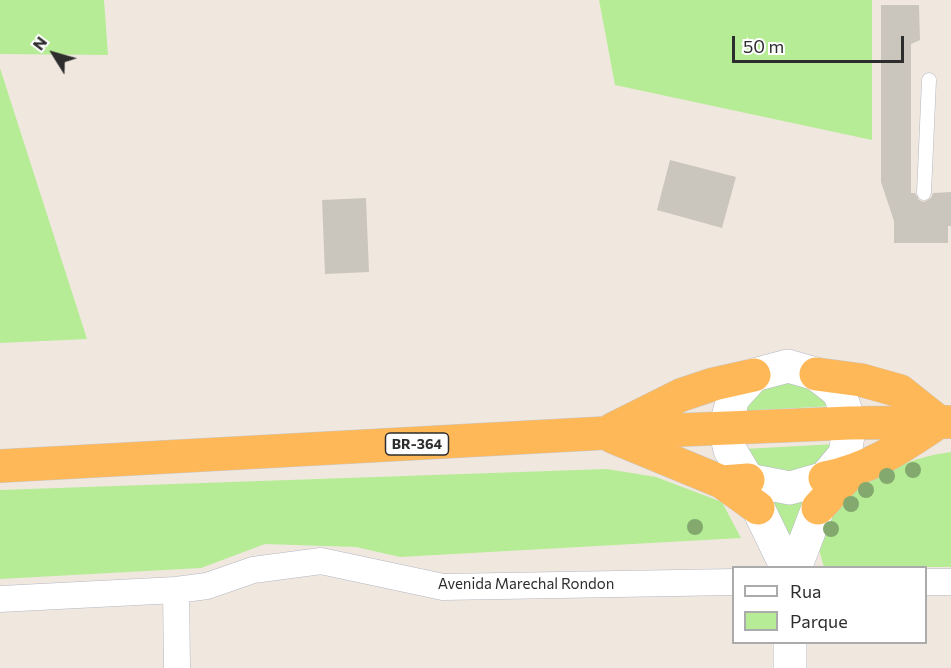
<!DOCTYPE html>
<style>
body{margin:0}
#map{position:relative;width:951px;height:668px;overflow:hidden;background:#f0e8df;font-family:Commissioner,sans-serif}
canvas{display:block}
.legend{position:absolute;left:732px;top:566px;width:195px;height:78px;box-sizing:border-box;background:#fff;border:2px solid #ababab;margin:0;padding:8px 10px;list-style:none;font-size:18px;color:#2d2d2d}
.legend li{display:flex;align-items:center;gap:12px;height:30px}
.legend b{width:30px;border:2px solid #ababab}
.north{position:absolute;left:24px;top:24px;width:60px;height:60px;-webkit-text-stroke:4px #fff;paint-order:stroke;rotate:307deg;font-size:16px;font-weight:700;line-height:24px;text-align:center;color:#2d2d2d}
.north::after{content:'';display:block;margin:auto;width:21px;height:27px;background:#2d2d2d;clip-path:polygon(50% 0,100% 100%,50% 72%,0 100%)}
.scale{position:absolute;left:732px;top:36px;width:172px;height:27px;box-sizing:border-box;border:3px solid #2d2d2d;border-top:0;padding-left:8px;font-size:18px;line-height:21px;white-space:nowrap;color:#2d2d2d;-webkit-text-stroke:4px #fff;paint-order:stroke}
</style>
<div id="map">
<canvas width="951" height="668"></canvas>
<ul class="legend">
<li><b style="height:8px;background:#fff"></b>Rua</li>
<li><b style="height:16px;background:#b6ec96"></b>Parque</li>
</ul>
<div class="north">N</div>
<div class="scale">50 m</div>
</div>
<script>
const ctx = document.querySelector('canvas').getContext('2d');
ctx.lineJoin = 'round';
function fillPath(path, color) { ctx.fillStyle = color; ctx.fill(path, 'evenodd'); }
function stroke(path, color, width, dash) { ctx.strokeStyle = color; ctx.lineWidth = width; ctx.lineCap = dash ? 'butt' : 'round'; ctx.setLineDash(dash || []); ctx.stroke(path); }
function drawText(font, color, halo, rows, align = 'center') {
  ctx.font = font + ' Commissioner,sans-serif'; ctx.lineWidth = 4.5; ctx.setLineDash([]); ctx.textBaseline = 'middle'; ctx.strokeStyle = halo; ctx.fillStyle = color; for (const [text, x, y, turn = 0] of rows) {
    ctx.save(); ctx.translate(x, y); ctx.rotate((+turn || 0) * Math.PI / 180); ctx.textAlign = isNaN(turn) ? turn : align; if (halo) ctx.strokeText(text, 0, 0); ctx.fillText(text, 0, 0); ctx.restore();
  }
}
fillPath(new Path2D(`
 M 0,0 L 104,0 L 108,55 L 0,54 Z
 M 599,0 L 872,0 L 872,140 L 615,85 Z
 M 0,68 L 87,339 L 0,343 Z
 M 793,377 L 833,406 L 742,411 L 749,394 Z
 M 835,444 L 828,455 L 803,473 L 761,469 L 745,449 Z
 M 951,452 L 951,567 L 824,567 C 822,559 817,547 819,540 C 832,488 903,458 951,452 Z
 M 607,469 L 656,477 L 722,502 L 741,538 L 400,557 L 356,547 L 265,544 L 201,568 L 0,579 L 0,490 Z
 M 762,495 L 812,495 L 789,559 Z`), '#b6ec96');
fillPath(new Path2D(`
 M 881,5 L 919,5 L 920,40 L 911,44 L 911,193 L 915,193 L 919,200 L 924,202 L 931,198 L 933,193 L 951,192 L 951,226 L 948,226 L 948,243 L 894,243 L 894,221 L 881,182 Z
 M 670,160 L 736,177 L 722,228 L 657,210 Z
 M 366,198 L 369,272 L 325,274 L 322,200 Z`), '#cbc6bd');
const service = new Path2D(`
 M 924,193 L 929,80`);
const minor = new Path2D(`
 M 926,582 L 951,582
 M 176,590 L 177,668
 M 0,599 L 176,590 L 207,586 L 253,570 L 321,561 L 443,587 L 734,582`);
const tertiary = new Path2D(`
 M 748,480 L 790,488 L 825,478
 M 787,568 L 758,508 L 748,480 L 730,450 L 725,429 L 733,398 L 754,375 L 788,366 L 816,374 L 839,392 L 850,423 L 845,454 L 825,478 L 818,508 L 795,568
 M 790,668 L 790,642`);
const trunk = new Path2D(`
 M 816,374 L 861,380 L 900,391 L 939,422
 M 613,429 L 681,395 L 714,384 L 754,375
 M 613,437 L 722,482 L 748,480
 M 0,466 L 606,433 L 850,423 L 951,422
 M 825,478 C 870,469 902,447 939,422
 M 722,482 L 758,508
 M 818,508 L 850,473`);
stroke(service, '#b3b6c2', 15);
stroke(minor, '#b3b6c2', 27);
stroke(tertiary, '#b3b6c2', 34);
stroke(trunk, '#c8c8c8', 34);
stroke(service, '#fff', 14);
stroke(minor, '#fff', 26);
stroke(tertiary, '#fff', 33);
stroke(trunk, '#ffb858', 33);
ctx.fillStyle = '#83a96f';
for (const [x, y] of [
 [913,470],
 [887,476],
 [866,490],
 [851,504],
 [695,527],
 [831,529]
]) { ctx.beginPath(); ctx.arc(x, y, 8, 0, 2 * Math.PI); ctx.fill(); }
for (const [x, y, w] of [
 [417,444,63]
]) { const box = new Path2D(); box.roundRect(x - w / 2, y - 11, w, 22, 4.5); ctx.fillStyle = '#fff'; ctx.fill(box); stroke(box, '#2d2d2d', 1.5); }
drawText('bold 14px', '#2d2d2d', null, [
 ["BR-364",417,444]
]);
drawText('15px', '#2d2d2d', '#fff', [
 ["Avenida Marechal Rondon",526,584]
]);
</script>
